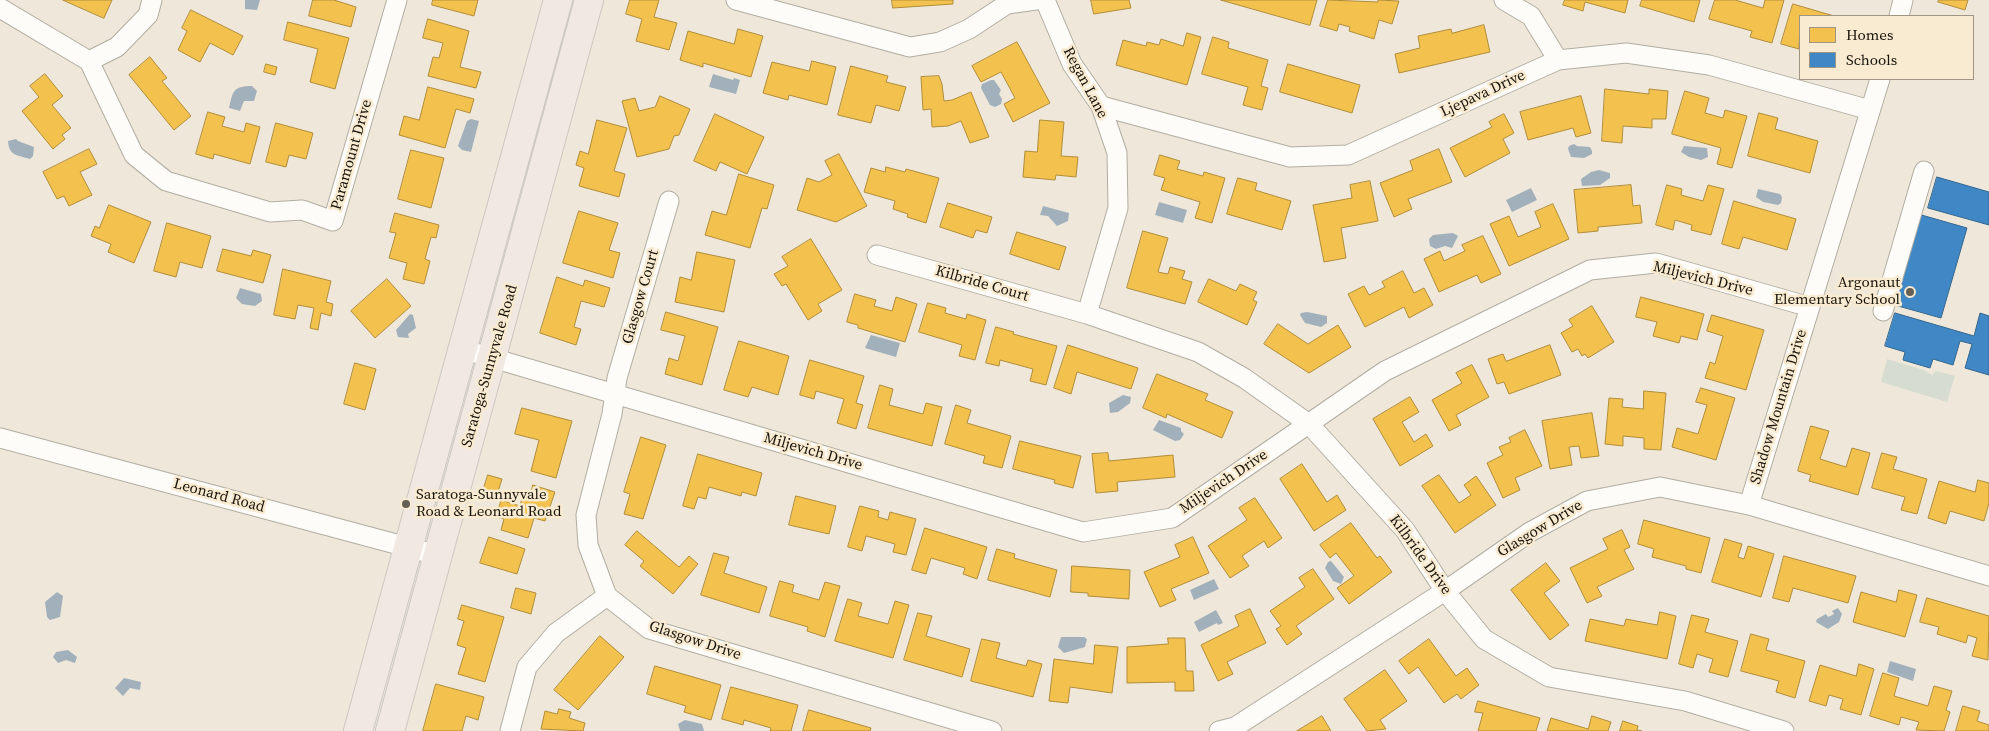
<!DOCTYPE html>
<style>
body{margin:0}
#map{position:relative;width:1989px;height:731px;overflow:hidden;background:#efe8da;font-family:"Source Serif 4",serif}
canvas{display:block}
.legend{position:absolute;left:1799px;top:15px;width:175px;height:65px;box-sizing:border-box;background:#f8ebd1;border:1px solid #9f9582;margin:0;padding:6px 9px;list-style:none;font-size:15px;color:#1a150c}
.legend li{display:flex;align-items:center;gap:10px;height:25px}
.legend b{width:25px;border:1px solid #9f9582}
</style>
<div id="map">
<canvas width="1989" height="731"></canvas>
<ul class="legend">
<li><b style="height:14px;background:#f2c14e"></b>Homes</li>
<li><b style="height:14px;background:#3f88c5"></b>Schools</li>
</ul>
</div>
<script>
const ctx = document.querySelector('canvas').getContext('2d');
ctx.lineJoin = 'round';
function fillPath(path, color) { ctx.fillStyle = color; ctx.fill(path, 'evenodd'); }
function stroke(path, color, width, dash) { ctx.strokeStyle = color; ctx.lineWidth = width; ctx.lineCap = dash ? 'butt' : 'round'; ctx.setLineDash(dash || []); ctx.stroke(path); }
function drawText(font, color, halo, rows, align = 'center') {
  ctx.font = font + ' "Source Serif 4",serif'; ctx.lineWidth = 5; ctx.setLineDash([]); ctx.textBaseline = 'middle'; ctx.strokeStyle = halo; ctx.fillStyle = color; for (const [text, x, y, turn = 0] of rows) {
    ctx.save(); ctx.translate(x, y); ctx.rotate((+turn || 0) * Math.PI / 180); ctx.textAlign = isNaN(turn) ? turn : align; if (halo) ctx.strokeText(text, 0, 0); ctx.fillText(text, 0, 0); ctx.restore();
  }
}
fillPath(new Path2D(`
 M 1887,359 L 1924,370 L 1932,375 L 1936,371 L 1955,376 L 1947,402 L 1881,382 Z`), '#d6ddd0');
fillPath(new Path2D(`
 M 245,0 L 260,0 L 257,10 L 245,9 Z
 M 713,74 L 733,80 L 734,78 L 740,80 L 736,94 L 709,87 Z
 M 991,80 L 994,80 L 1001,90 L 999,94 L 1002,99 L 1001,104 L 995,107 L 990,105 L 981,88 L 982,84 Z
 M 252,86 L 257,91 L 254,101 L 244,101 L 240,111 L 229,108 C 233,92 232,86 252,86 Z
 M 471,119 L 479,121 L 471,152 L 462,150 L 458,146 L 467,121 Z
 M 16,139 L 18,141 L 34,147 L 33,156 L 30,159 C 17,155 9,156 8,141 Z
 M 1574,144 L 1577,146 L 1590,147 L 1592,151 L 1592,154 L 1584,158 L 1571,157 L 1568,149 L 1569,146 Z
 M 1684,146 L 1707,148 L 1708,157 L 1701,160 L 1689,157 L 1681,152 Z
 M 1599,170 L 1610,173 L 1610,178 L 1600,185 L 1582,186 L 1581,179 L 1591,172 Z
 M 1531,188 L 1537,200 L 1512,212 L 1506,200 Z
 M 1758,189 L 1780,194 L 1782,197 L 1781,203 L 1778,205 L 1763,202 L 1756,197 Z
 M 1159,202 L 1187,210 L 1183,223 L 1155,215 Z
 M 1043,206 L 1069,213 L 1068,221 L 1057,226 L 1048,216 L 1040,215 Z
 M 1453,233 L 1458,236 L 1452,248 L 1445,246 L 1436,249 L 1430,246 L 1429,239 L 1433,235 Z
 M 240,288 L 261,294 L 262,301 L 255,306 L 242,304 L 236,298 Z
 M 1307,312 L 1327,316 L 1327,323 L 1321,327 L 1305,323 L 1300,315 L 1301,313 Z
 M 410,314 L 413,315 L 416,328 L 408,334 L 409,338 L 398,337 L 396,330 Z
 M 871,335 L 900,343 L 896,357 L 865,348 Z
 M 1123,395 L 1131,397 L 1130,403 L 1118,412 L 1110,413 L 1109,403 Z
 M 1159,420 L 1181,428 L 1181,431 L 1184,434 L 1180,440 L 1175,441 L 1153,430 Z
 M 1331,561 L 1344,577 L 1341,584 L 1333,581 L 1325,568 L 1328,562 Z
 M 1214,579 L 1219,589 L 1194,600 L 1190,590 Z
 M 57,592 L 63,596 L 60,617 L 50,620 L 47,617 L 45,602 Z
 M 1838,608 L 1842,614 L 1839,622 L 1828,629 L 1816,622 L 1817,619 L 1826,614 L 1828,617 L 1834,614 L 1832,611 Z
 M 1216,610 L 1223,623 L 1218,625 L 1217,623 L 1199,632 L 1194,622 Z
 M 1061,637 L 1084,637 L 1087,639 L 1085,647 L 1064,653 L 1058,647 Z
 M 68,650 L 77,657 L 75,663 L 66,660 L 58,663 L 53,657 L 56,652 Z
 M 1890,661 L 1916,669 L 1913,681 L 1887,672 Z
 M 124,678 L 141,682 L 140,690 L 130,688 L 123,696 L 115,688 Z
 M 685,720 L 702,724 L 704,731 L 680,731 L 678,724 Z`), '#a2b0bb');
const homes = new Path2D(`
 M 63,0 L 112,0 L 104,18 Z
 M 313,0 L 334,0 L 356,7 L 351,27 L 309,16 Z
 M 433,0 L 478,0 L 474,16 L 432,5 Z
 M 630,0 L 659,0 L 654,17 L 677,23 L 669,50 L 636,41 L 642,19 L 626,14 Z
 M 892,0 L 953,0 L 953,4 L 893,8 Z
 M 1091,0 L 1129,0 L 1131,8 L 1094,14 Z
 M 1221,0 L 1317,0 L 1310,25 Z
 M 1328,0 L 1378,2 L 1378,0 L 1399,1 L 1392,24 L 1379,20 L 1374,39 L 1349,31 L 1350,27 L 1339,24 L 1337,31 L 1320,26 Z
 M 1565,0 L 1628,0 L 1625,13 L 1585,2 L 1583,11 L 1563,5 Z
 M 1642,0 L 1700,0 L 1694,22 L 1640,6 Z
 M 1715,0 L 1735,0 L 1763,8 L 1765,0 L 1784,0 L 1772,43 L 1750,37 L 1752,31 L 1709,19 Z
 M 1939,0 L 1968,0 L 1965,10 L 1938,2 Z
 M 1793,4 L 1834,16 L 1800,16 L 1799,49 L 1781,44 Z
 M 191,10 L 243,36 L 233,55 L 210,43 L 200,62 L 178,50 L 187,31 L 182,28 Z
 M 428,19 L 469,31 L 460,67 L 481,72 L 476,88 L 428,76 L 433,57 L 439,58 L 443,43 L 423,38 Z
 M 288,22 L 349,38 L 335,89 L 310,82 L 318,49 L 284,40 Z
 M 1484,25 L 1490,52 L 1399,73 L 1395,54 L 1420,48 L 1418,36 L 1451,29 L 1452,33 Z
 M 738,29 L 763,36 L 751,77 L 703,63 L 703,67 L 680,60 L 688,31 L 734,44 Z
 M 1187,33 L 1201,37 L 1187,85 L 1116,65 L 1123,40 L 1146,46 L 1147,42 L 1159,45 L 1161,39 L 1183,46 Z
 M 1213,37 L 1229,42 L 1228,48 L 1268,60 L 1261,86 L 1268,88 L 1262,110 L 1243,105 L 1248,87 L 1202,74 Z
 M 1017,42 L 1050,103 L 1013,122 L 1004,104 L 1015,98 L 1001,72 L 981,82 L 972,66 Z
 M 150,57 L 167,78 L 162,81 L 191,116 L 174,130 L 129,75 Z
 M 812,61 L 836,67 L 827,105 L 789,95 L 788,100 L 763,93 L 772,62 L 809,71 Z
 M 266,64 L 277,67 L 275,75 L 264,72 Z
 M 1288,64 L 1360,85 L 1352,113 L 1280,92 Z
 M 851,66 L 888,76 L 886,82 L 906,87 L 899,111 L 876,105 L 871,123 L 838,115 Z
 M 45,74 L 63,96 L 52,105 L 71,128 L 62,135 L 65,139 L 53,149 L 22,111 L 39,97 L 30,86 Z
 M 939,76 L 942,84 L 944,101 L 952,100 L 971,92 L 989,137 L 970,143 L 961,121 L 948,126 L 932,127 L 931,109 L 923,110 L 921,77 Z
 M 428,87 L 474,99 L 470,113 L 456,109 L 445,148 L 399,135 L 404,116 L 419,120 Z
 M 1605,89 L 1649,94 L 1649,89 L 1668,91 L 1666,119 L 1652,119 L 1652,128 L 1623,126 L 1622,143 L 1602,141 Z
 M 1685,91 L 1709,98 L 1705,113 L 1723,118 L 1725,110 L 1747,116 L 1732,168 L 1717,164 L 1721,148 L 1672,134 Z
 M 660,96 L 690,109 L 679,135 L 674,136 L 669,149 L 637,157 L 622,101 L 635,98 L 639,111 L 655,107 Z
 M 1581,96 L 1591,133 L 1576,137 L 1573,128 L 1528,140 L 1520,112 Z
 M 208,112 L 225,117 L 222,126 L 244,132 L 246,123 L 260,127 L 250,164 L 214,154 L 213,159 L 196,154 Z
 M 1759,113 L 1778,118 L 1775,129 L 1818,141 L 1810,173 L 1748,156 Z
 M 715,114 L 764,137 L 747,174 L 720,162 L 716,171 L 694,161 Z
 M 1504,114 L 1514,133 L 1503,139 L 1510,153 L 1465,177 L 1450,148 L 1492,127 L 1489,122 Z
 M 597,120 L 627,128 L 614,171 L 625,174 L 619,197 L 579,186 L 584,168 L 576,165 L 580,151 L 588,154 Z
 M 1040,120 L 1064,122 L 1061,156 L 1078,157 L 1076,177 L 1056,175 L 1055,180 L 1023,177 L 1025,151 L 1037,152 Z
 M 276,123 L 313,133 L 306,159 L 289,155 L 286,167 L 266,162 Z
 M 89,149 L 97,164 L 80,172 L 92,195 L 69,206 L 64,196 L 57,199 L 43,172 Z
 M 1439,149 L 1452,182 L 1408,199 L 1412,209 L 1394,217 L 1380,183 L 1413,170 L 1410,161 Z
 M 411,150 L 444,158 L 431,208 L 398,199 Z
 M 839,154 L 867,206 L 836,222 L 797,210 L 807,178 L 819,182 L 832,175 L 825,161 Z
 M 1160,155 L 1180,161 L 1177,169 L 1203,176 L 1204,172 L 1225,178 L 1212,223 L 1195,218 L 1200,202 L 1161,190 L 1165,178 L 1154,175 Z
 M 886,167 L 905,172 L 906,169 L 939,178 L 926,223 L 907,217 L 908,214 L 893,209 L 895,201 L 864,192 L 871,168 L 885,172 Z
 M 739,174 L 774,185 L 767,209 L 762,208 L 750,248 L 705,235 L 712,211 L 726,215 Z
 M 1238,178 L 1257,183 L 1255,190 L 1291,201 L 1282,230 L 1227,214 Z
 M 1370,181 L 1378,221 L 1341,228 L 1346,258 L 1324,262 L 1313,205 L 1352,198 L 1350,185 Z
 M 1631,185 L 1633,206 L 1640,205 L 1642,223 L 1598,227 L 1598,231 L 1578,233 L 1574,190 Z
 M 1667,185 L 1682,189 L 1681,195 L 1703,201 L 1708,185 L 1724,189 L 1711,235 L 1691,230 L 1692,225 L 1675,220 L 1673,230 L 1656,225 Z
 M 1734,201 L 1796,219 L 1787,250 L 1743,237 L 1739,249 L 1722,244 Z
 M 948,203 L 992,217 L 987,233 L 976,230 L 973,238 L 940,227 Z
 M 1553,204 L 1569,239 L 1509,266 L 1490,224 L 1509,216 L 1518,237 L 1541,227 L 1535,212 Z
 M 109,205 L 151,222 L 134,263 L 108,252 L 111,244 L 91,236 L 95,226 L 99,228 Z
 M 579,211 L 618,223 L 609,250 L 620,253 L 613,278 L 563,263 Z
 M 395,213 L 439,225 L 436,238 L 431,237 L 425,259 L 430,261 L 424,284 L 403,279 L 407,263 L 389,258 L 396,233 L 390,232 Z
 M 167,223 L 211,236 L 202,268 L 180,262 L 176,277 L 154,271 Z
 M 1143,231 L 1168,238 L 1158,272 L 1168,274 L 1170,267 L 1185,271 L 1182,279 L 1192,282 L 1185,304 L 1127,288 Z
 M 1017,232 L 1066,247 L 1059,270 L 1010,254 Z
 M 1483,236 L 1501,274 L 1481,283 L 1477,275 L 1439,292 L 1424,259 L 1440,251 L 1444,261 L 1465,251 L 1462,245 Z
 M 811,239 L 842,290 L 818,304 L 822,311 L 808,320 L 786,284 L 782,286 L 774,274 L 788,266 L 782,257 Z
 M 223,249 L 251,256 L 253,250 L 271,255 L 263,283 L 217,271 Z
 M 697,252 L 735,260 L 724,312 L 675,302 L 680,277 L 691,280 Z
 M 283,269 L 331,281 L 326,302 L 333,304 L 331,316 L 321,313 L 318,330 L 310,328 L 314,308 L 298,305 L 295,319 L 274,315 Z
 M 1403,271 L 1414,293 L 1424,288 L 1433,305 L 1409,318 L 1404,307 L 1365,327 L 1348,294 L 1364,286 L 1369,295 L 1385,287 L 1382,282 Z
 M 557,277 L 583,286 L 585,280 L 610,288 L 604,307 L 581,301 L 574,327 L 581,329 L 576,345 L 540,333 Z
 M 387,279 L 411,306 L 375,338 L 351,311 Z
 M 1209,279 L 1236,291 L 1240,284 L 1257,292 L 1253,300 L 1257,302 L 1247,325 L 1198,302 Z
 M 855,294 L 876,300 L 874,306 L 892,311 L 896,297 L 917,304 L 905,342 L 858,328 L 858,325 L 847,322 Z
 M 1641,297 L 1704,314 L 1697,340 L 1681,336 L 1679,343 L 1653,336 L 1657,322 L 1636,317 Z
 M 928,303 L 946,308 L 945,313 L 966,319 L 967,314 L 986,320 L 975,360 L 959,356 L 962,345 L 919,332 Z
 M 1592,306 L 1614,342 L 1588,358 L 1585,354 L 1582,356 L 1578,349 L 1572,352 L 1561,333 L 1573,326 L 1569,320 Z
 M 666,312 L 718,327 L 702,385 L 665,374 L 669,358 L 678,361 L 685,336 L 661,330 Z
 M 1712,315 L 1764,330 L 1746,390 L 1705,378 L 1710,362 L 1715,364 L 1723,336 L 1707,331 Z
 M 1278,324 L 1308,344 L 1338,325 L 1351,347 L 1309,373 L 1264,344 Z
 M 996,327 L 1014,332 L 1013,334 L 1057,346 L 1046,385 L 1030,381 L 1033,369 L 1000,360 L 999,366 L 986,363 Z
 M 739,341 L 789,356 L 778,395 L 752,387 L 748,397 L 724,390 Z
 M 1068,345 L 1138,368 L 1131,389 L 1077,372 L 1071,394 L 1054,388 Z
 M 1550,345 L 1561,375 L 1509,394 L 1504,382 L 1497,384 L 1488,359 L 1503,354 L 1506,361 Z
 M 810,360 L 864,376 L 856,403 L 863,405 L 856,429 L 837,423 L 844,399 L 816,391 L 814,399 L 800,395 Z
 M 355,363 L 376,369 L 365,410 L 344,404 Z
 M 1472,365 L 1489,397 L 1456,415 L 1461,425 L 1449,431 L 1432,400 L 1462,383 L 1456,373 Z
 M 1157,374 L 1208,394 L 1205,400 L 1233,412 L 1222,438 L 1167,414 L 1166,418 L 1143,408 Z
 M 880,385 L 893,389 L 889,405 L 923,414 L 926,403 L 942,407 L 932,446 L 868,428 Z
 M 1701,388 L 1735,398 L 1716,460 L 1672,447 L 1677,428 L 1698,434 L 1707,405 L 1696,402 Z
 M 1644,391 L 1666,393 L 1661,450 L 1644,449 L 1644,438 L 1623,436 L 1623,446 L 1605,444 L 1609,398 L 1623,399 L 1622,407 L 1643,409 Z
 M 1410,397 L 1419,412 L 1402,422 L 1414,442 L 1426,434 L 1433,446 L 1400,466 L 1373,419 Z
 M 956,405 L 971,410 L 967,423 L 1011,436 L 1002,468 L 983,463 L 985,456 L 945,444 Z
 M 522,408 L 572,421 L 556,478 L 531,471 L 539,440 L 515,434 Z
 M 1592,413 L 1599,456 L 1581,458 L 1579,446 L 1569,447 L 1572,465 L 1550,469 L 1542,421 Z
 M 1811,426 L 1829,431 L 1820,459 L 1846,467 L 1852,448 L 1870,453 L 1858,495 L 1809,481 L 1811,475 L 1798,471 Z
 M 1525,430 L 1542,466 L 1515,478 L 1520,490 L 1503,498 L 1487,463 L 1503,455 L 1499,447 L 1511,442 L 1509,438 Z
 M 641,437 L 666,445 L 643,519 L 624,514 L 630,494 L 624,492 Z
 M 1020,441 L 1081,456 L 1073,488 L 1054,483 L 1055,480 L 1013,469 Z
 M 1108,453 L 1109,461 L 1173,455 L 1175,477 L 1117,482 L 1118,491 L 1096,493 L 1092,454 Z
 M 1882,453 L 1897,457 L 1893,469 L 1927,479 L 1917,514 L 1901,510 L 1905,497 L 1872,488 Z
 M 698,454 L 762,473 L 756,496 L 742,492 L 741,496 L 709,487 L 706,499 L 698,497 L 694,509 L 683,506 Z
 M 1302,464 L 1327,502 L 1337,495 L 1346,510 L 1314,531 L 1280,479 Z
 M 488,475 L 502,479 L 497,495 L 483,491 Z
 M 1439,475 L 1459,503 L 1471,495 L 1464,485 L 1476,476 L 1496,505 L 1455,533 L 1422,486 Z
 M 1978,480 L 1989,483 L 1989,503 L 1984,521 L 1950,511 L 1946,524 L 1928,518 L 1939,481 L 1975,492 Z
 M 533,485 L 555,492 L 545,521 L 534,518 L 528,538 L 501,530 L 504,519 L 496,517 L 501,500 L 520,506 L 522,498 L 529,500 Z
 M 796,496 L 836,506 L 829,534 L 789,525 Z
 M 1255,498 L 1282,538 L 1268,548 L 1264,541 L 1242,556 L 1249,566 L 1230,578 L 1208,546 L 1247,520 L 1239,508 Z
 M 860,506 L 879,511 L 878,517 L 888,520 L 890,512 L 916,519 L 906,555 L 893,552 L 895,544 L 866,536 L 862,551 L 848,547 Z
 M 1644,520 L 1710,538 L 1701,573 L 1686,569 L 1686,566 L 1652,557 L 1654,549 L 1638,544 Z
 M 1351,523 L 1377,558 L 1380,556 L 1392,572 L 1349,604 L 1337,588 L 1354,576 L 1336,553 L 1330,558 L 1320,545 Z
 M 925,528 L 987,547 L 977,579 L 963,574 L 965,568 L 931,558 L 926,574 L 912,570 Z
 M 1622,530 L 1630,547 L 1624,550 L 1634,569 L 1597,587 L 1602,596 L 1587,603 L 1570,568 L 1608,549 L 1603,539 Z
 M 637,531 L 679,567 L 689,556 L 698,564 L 673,594 L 640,566 L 644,561 L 625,545 Z
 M 489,537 L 525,549 L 517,574 L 480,563 Z
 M 1193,537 L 1209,573 L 1171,589 L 1176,600 L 1160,607 L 1144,572 L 1180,557 L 1175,545 Z
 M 1725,539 L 1742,544 L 1738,557 L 1744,559 L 1748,546 L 1774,554 L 1761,597 L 1712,582 Z
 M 997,549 L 1015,554 L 1014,558 L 1057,570 L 1050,597 L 988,580 Z
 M 714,553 L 729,557 L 724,573 L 767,587 L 759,613 L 701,595 Z
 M 1784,556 L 1856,576 L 1848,603 L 1793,588 L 1789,602 L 1773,598 Z
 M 1546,563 L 1560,581 L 1544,593 L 1569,625 L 1550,640 L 1511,590 Z
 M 1072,566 L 1130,570 L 1129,599 L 1088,596 L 1088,593 L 1071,592 Z
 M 1313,569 L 1334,599 L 1296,626 L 1302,634 L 1287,645 L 1276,629 L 1281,626 L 1270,611 L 1305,587 L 1299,578 Z
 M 780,581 L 794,585 L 792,592 L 819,600 L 825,582 L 840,586 L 825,637 L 807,631 L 808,627 L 770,616 Z
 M 516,588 L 536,593 L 531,614 L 511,608 Z
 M 1899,590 L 1917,595 L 1905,637 L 1853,622 L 1861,592 L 1896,602 Z
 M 1927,598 L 1989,616 L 1988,660 L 1972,656 L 1977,638 L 1968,635 L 1966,643 L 1937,634 L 1939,627 L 1920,622 Z
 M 848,599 L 862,603 L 858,616 L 888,624 L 895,601 L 909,605 L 893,658 L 835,641 Z
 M 462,605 L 504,617 L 485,682 L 458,674 L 466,648 L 457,645 L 464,621 L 458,619 Z
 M 1250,609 L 1266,643 L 1227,662 L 1233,674 L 1218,681 L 1201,645 L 1239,626 L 1235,616 Z
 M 1660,612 L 1676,616 L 1667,659 L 1585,641 L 1590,619 L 1624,626 L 1626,619 L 1657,625 Z
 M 918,613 L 932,616 L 926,636 L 970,649 L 962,677 L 904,660 Z
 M 1692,615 L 1709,619 L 1705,632 L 1738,641 L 1728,677 L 1709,672 L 1713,659 L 1697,654 L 1693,668 L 1679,664 Z
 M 1751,634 L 1769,639 L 1766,650 L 1805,661 L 1795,698 L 1776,692 L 1779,681 L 1741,671 Z
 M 600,636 L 624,657 L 578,710 L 554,690 Z
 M 1168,638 L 1185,638 L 1186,671 L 1193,671 L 1194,691 L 1175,691 L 1175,682 L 1127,683 L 1127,647 L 1168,644 Z
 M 982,639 L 1000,643 L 996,658 L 1026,666 L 1028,660 L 1042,664 L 1033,697 L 971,681 Z
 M 1429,639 L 1456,676 L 1467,668 L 1479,685 L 1461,699 L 1457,694 L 1444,703 L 1418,667 L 1409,674 L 1399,661 Z
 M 1095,645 L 1118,647 L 1112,693 L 1070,687 L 1068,703 L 1049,701 L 1054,659 L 1093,664 Z
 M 1859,664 L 1874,669 L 1861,715 L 1840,709 L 1843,699 L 1829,695 L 1826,706 L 1809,701 L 1820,665 L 1856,676 Z
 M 655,666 L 721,685 L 711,720 L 684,712 L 686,706 L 647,694 Z
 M 1385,670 L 1407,701 L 1380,720 L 1386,729 L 1367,731 L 1344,699 Z
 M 1883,673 L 1899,678 L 1894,696 L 1928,706 L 1934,686 L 1952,691 L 1946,710 L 1950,712 L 1944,731 L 1916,730 L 1919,722 L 1901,717 L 1899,725 L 1870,716 Z
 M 436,684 L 484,697 L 478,720 L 466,716 L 462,731 L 423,731 Z
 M 731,687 L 798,705 L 791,731 L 770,731 L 771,728 L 744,720 L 743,725 L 722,719 Z
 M 1478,701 L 1540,718 L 1536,731 L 1478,731 L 1483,713 L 1475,712 Z
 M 1963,706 L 1980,711 L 1977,721 L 1989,725 L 1989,731 L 1956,731 Z
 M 559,709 L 571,712 L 569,718 L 585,723 L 583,731 L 541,729 L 545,711 L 557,714 Z
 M 809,710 L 871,728 L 870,731 L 803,731 Z
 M 1322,716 L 1331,731 L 1297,731 Z
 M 1592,716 L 1611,722 L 1608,731 L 1547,731 L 1551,718 L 1588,729 Z
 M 1623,721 L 1638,726 L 1637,730 L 1642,731 L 1620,731 Z`);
fillPath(homes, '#f2c14e');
stroke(homes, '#b18d3a', 1);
const schools = new Path2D(`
 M 1937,177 L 1989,192 L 1989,225 L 1928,208 Z
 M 1918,214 L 1967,228 L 1941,318 L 1891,304 Z
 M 1895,313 L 1974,336 L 1980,313 L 1989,316 L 1989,375 L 1965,368 L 1972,344 L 1960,341 L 1953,365 L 1933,359 L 1930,368 L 1903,360 L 1905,352 L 1885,346 Z`);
fillPath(schools, '#3f88c5');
stroke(schools, '#34668e', 1);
const street = new Path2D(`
 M 736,0 L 910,47 L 940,42 L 969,29 L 1007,4 L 1036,0
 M 1045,0 L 1072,64 L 1101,106 L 1117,153 L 1118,208 L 1087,314
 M 1504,0 L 1531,16 L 1558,60
 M 0,8 L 89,61 L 134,155 L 166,181 L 270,212 L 302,210 L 333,221 L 397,0
 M 1899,16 L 1903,0
 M 89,61 L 117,47 L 148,15 L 152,0
 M 1101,106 L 1290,157 L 1348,155 L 1558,60 L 1626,53 L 1709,65 L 1870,110
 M 669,201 L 617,378 L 612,414 L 586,515 L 588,545 L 607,596 L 649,629 L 992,731
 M 877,255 L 1087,314 L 1198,352 L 1244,378 L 1309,424 L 1405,530 L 1445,591 L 1484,639 L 1549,677 L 1685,701 L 1784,731
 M 1883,311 L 1924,171
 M 462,349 L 1083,532 L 1172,518 L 1385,371 L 1590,270 L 1656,263 L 1810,307
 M 0,438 L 437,555
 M 1749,505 L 1880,79
 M 510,731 L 527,667 L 556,633 L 607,596
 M 1219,731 L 1235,727 L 1445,591 L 1530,532 L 1587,501 L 1660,487 L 1749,505 L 1989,576`);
const primary = new Path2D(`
 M 358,731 L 558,0
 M 390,731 L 589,0`);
stroke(street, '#b2ada2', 21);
stroke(primary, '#ccc8c1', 30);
stroke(street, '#fdfcf9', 19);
stroke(primary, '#f1e8e2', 28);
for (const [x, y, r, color] of [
 [1910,292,5,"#655f54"],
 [406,504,5,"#655f54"]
]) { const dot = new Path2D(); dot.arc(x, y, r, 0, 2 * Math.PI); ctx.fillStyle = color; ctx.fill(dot); stroke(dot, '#f8ebd1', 2); }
drawText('15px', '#1a150c', '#f8ebd1', [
 ["Regan Lane",1085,83,62],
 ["Ljepava Drive",1483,94,-25],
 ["Paramount Drive",352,155,-74],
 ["Miljevich Drive",1703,279,14],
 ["Kilbride Court",982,284,16],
 ["Glasgow Court",641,297,-74],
 ["Saratoga-Sunnyvale Road",490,366,-74],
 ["Shadow Mountain Drive",1779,407,-73],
 ["Miljevich Drive",813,452,16],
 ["Miljevich Drive",1224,482,-34],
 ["Leonard Road",219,496,15],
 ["Glasgow Drive",1540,529,-31],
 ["Kilbride Drive",1420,555,54],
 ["Glasgow Drive",695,641,18]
]);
drawText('15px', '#1a150c', '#f8ebd1', [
 ["Argonaut",1900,283],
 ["Elementary School",1900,300],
 ["Saratoga-Sunnyvale",416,495,"left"],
 ["Road & Leonard Road",416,512,"left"]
], 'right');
</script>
